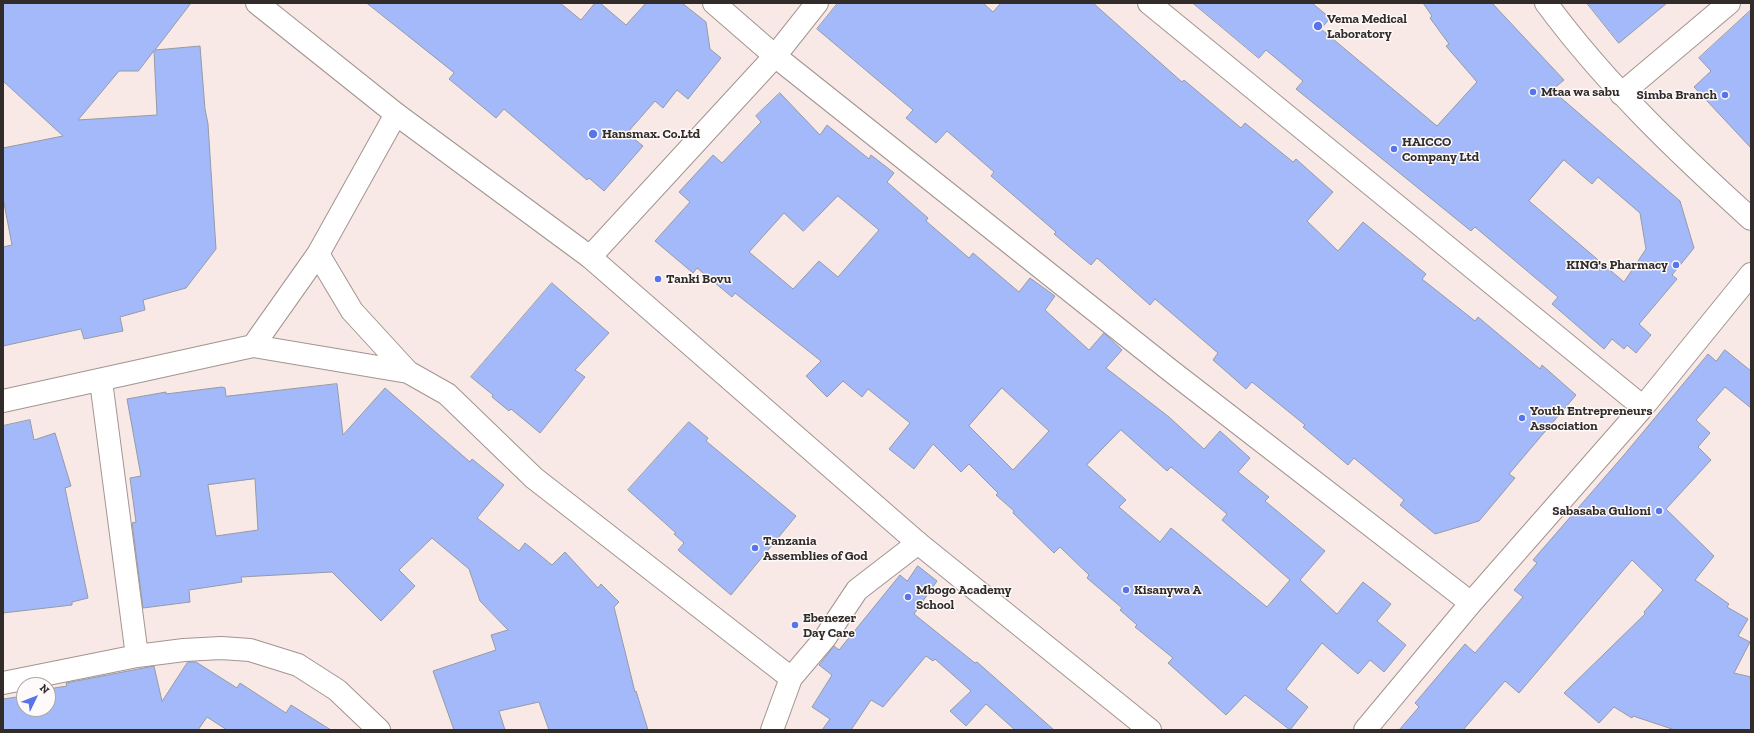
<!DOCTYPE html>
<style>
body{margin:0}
#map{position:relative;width:1754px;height:733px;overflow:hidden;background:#f9e9e6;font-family:"Zilla Slab",serif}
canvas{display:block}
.frame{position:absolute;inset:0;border:4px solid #312b2a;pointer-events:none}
.north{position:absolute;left:16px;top:677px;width:40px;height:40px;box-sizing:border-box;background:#fdfaf9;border:1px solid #aba7a6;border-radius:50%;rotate:47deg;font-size:11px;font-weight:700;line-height:16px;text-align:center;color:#312b2a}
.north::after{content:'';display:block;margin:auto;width:14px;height:18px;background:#5874ea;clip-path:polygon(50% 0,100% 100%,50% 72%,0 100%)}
</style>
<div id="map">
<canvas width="1754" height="733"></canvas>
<div class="frame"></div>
<div class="north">N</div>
</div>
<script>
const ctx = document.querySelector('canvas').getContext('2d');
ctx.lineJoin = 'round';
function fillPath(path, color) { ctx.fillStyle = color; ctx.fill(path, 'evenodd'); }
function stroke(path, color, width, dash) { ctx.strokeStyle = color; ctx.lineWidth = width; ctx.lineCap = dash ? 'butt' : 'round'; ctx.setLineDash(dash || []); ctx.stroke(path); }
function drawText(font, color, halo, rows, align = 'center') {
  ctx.font = font + ' "Zilla Slab",serif'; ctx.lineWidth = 3; ctx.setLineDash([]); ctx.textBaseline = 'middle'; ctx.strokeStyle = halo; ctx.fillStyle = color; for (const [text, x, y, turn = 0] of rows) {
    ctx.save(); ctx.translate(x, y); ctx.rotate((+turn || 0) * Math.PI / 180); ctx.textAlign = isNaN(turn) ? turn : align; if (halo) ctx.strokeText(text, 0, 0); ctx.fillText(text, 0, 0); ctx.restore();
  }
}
const building = new Path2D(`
 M 3,3 L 191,3 L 155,50 L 200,46 L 205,109 L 208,124 L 216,249 L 186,288 L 143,300 L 145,310 L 120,317 L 123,331 L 84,339 L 81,329 L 3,346 L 3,247 L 12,245 L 3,198 L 3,148 L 63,136 L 3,81 ZM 154,51 L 157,115 L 78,120 L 119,71 L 138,71 Z
 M 367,3 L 560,3 L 581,20 L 595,3 L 600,3 L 626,25 L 646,3 L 682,3 L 706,22 L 710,49 L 721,58 L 688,99 L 677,90 L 663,108 L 655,101 L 627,133 L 643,146 L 604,191 L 589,178 L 587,180 L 504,109 L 496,118 L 449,79 L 454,73 Z
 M 838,3 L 983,3 L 993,12 L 1001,3 L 1093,3 L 1182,82 L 1184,80 L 1241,128 L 1245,123 L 1293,162 L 1296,159 L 1333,192 L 1307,221 L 1338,251 L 1363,222 L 1426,274 L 1422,279 L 1475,321 L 1478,317 L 1540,369 L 1542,365 L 1576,395 L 1509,474 L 1515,478 L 1479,521 L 1435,534 L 1400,505 L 1404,500 L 1354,458 L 1348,465 L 1303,427 L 1305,425 L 1252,382 L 1246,389 L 1213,360 L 1218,353 L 1155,299 L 1150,305 L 1097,258 L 1091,265 L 1054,234 L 1056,232 L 991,176 L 994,172 L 947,131 L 936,143 L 906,118 L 913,110 L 817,29 Z
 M 1193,3 L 1312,3 L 1330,18 L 1321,29 L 1437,126 L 1477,82 L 1446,46 L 1449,44 L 1430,18 L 1432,16 L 1423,3 L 1492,3 L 1564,80 L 1552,90 L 1680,201 L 1694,248 L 1672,275 L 1677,279 L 1639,324 L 1651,335 L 1636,353 L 1627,345 L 1624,349 L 1612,339 L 1604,349 L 1552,304 L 1558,297 L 1475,227 L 1471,231 L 1296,89 L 1303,81 L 1266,50 L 1259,58 ZM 1564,160 L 1592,184 L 1598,177 L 1640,213 L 1646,249 L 1624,282 L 1529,201 Z
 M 1587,3 L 1667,3 L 1619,43 Z
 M 1751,10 L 1751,148 L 1694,87 L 1711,71 L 1699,58 Z
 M 780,93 L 820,135 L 827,125 L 869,159 L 871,155 L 894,173 L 887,182 L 928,218 L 926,221 L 969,258 L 973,253 L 1019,292 L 1030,278 L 1055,296 L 1045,310 L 1089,350 L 1104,333 L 1122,350 L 1106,368 L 1169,417 L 1204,449 L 1220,431 L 1250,458 L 1238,472 L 1269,497 L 1265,501 L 1325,551 L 1300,580 L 1337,614 L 1363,582 L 1391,604 L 1377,621 L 1406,645 L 1384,672 L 1370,660 L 1358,674 L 1322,643 L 1286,689 L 1308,707 L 1290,730 L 1245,695 L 1226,715 L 1168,663 L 1173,658 L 1135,627 L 1137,625 L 1120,610 L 1122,608 L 1087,578 L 1089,575 L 1060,547 L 1054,553 L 1013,513 L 1014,511 L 996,495 L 998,493 L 969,464 L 961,472 L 933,444 L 914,469 L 889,449 L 910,423 L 868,389 L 862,397 L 843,381 L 827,397 L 806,376 L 821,361 L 735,293 L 732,297 L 697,268 L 693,273 L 655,241 L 690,202 L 679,192 L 713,155 L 722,163 L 761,122 L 756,116 ZM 838,196 L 879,230 L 838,277 L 819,261 L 793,289 L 749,252 L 784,213 L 803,231 ZM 1002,388 L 1049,431 L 1013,470 L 969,426 ZM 1121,430 L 1167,471 L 1171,467 L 1227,514 L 1222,520 L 1290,580 L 1267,607 L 1171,528 L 1160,542 L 1119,507 L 1126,500 L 1087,465 Z
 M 552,283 L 609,333 L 575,370 L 585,377 L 540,433 L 511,409 L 509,411 L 492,397 L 493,395 L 471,377 Z
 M 1725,350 L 1751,371 L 1751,408 L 1725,387 L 1696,420 L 1710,433 L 1698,447 L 1711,460 L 1666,509 L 1714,556 L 1695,580 L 1729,604 L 1727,607 L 1748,619 L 1738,636 L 1750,642 L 1734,673 L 1751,677 L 1751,730 L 1675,730 L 1633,716 L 1632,718 L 1614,707 L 1599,723 L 1564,693 L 1645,614 L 1644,612 L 1663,590 L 1632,560 L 1519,693 L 1505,681 L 1463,730 L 1399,730 L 1419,707 L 1415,703 L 1465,644 L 1475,653 L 1523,597 L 1514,590 L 1537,563 L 1533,560 L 1624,455 L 1708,354 L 1716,361 Z
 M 337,384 L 343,435 L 385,388 L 470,462 L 472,459 L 504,485 L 477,518 L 519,551 L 525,543 L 552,565 L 565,552 L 598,588 L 601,584 L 619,602 L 614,607 L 635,692 L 636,691 L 648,730 L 549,730 L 539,702 L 499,711 L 505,730 L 454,730 L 433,671 L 496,650 L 491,635 L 508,630 L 480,601 L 469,569 L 432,538 L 399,570 L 415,586 L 381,621 L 332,572 L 241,577 L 242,582 L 189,590 L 190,602 L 143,608 L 132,523 L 136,522 L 130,478 L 141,476 L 127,399 L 166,392 L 166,394 L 222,387 L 225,388 L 226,396 ZM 255,479 L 258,530 L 216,536 L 208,485 Z
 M 30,420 L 34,440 L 55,433 L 71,486 L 65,488 L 88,598 L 72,602 L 72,605 L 3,613 L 3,426 Z
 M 689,422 L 708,438 L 706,441 L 796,516 L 731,595 L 678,550 L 684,543 L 674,534 L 676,533 L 628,490 Z
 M 918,566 L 937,581 L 914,614 L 975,663 L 977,662 L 1054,730 L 1015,730 L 986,704 L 966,726 L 950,711 L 971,691 L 935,659 L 933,661 L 926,656 L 883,707 L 871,700 L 851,730 L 822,730 L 830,719 L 812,707 L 832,675 L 819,665 L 834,646 L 839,650 L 900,575 L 907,581 Z
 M 188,662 L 196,662 L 237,688 L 240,683 L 286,713 L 291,705 L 331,730 L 227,730 L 207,717 L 198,730 L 3,730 L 3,699 L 24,696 L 24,709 L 48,709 L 48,689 L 67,686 L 66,683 L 154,666 L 162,701 Z`);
fillPath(building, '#a4b9f9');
stroke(building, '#959aa6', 1);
const minor = new Path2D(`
 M 714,3 L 775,56 L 1171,371 L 1471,603
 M 1149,3 L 1643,407
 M 1546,3 C 1605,83 1677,152 1751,219
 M 1621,94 L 1729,3
 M 396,114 L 318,254 L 352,311 L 408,372 L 447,394 L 534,478 L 791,678
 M 590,257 L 775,56 L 817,3
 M 253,346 L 408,372
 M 101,381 L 137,656
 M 3,401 L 253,346 L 318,254
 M 3,683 L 137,656 L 184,650 L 221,648 L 250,650 L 298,665 L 337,690 L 379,730
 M 772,730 L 791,678 L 825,638 L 857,590 L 918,543
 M 1365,730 L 1471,603 L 1643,407 L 1751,274`);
const tertiary = new Path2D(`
 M 257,3 L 396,114 L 590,257 L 918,543 L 1150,730`);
stroke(minor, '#a39491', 24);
stroke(tertiary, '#a39491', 24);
stroke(minor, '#fff', 22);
stroke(tertiary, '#fff', 22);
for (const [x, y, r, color] of [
 [1318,26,5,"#5874ea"],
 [1533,92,4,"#5874ea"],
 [1725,95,4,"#5874ea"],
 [593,134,5,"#5874ea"],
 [1394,149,4,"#5874ea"],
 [1676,265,4,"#5874ea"],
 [658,279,4,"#5874ea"],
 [1522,418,4,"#5874ea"],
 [1659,511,4,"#5874ea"],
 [755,548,4,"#5874ea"],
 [1126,590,4,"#5874ea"],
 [908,597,4,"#5874ea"],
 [795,625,4,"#5874ea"]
]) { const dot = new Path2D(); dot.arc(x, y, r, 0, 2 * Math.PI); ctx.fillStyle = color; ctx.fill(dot); stroke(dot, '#fdfaf9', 1.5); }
drawText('bold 13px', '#312b2a', '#fdfaf9', [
 ["Vema Medical",1327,19],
 ["Laboratory",1327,34],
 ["Mtaa wa sabu",1541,92],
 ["Simba Branch",1717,95,"right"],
 ["Hansmax. Co.Ltd",602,134],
 ["HAICCO",1402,142],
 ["Company Ltd",1402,157],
 ["KING's Pharmacy",1668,265,"right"],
 ["Tanki Bovu",666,279],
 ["Youth Entrepreneurs",1530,411],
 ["Association",1530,426],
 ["Sabasaba Gulioni",1651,511,"right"],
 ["Tanzania",763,541],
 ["Assemblies of God",763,556],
 ["Mbogo Academy",916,590],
 ["School",916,605],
 ["Kisanywa A",1134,590],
 ["Ebenezer",803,618],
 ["Day Care",803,633]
], 'left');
</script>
